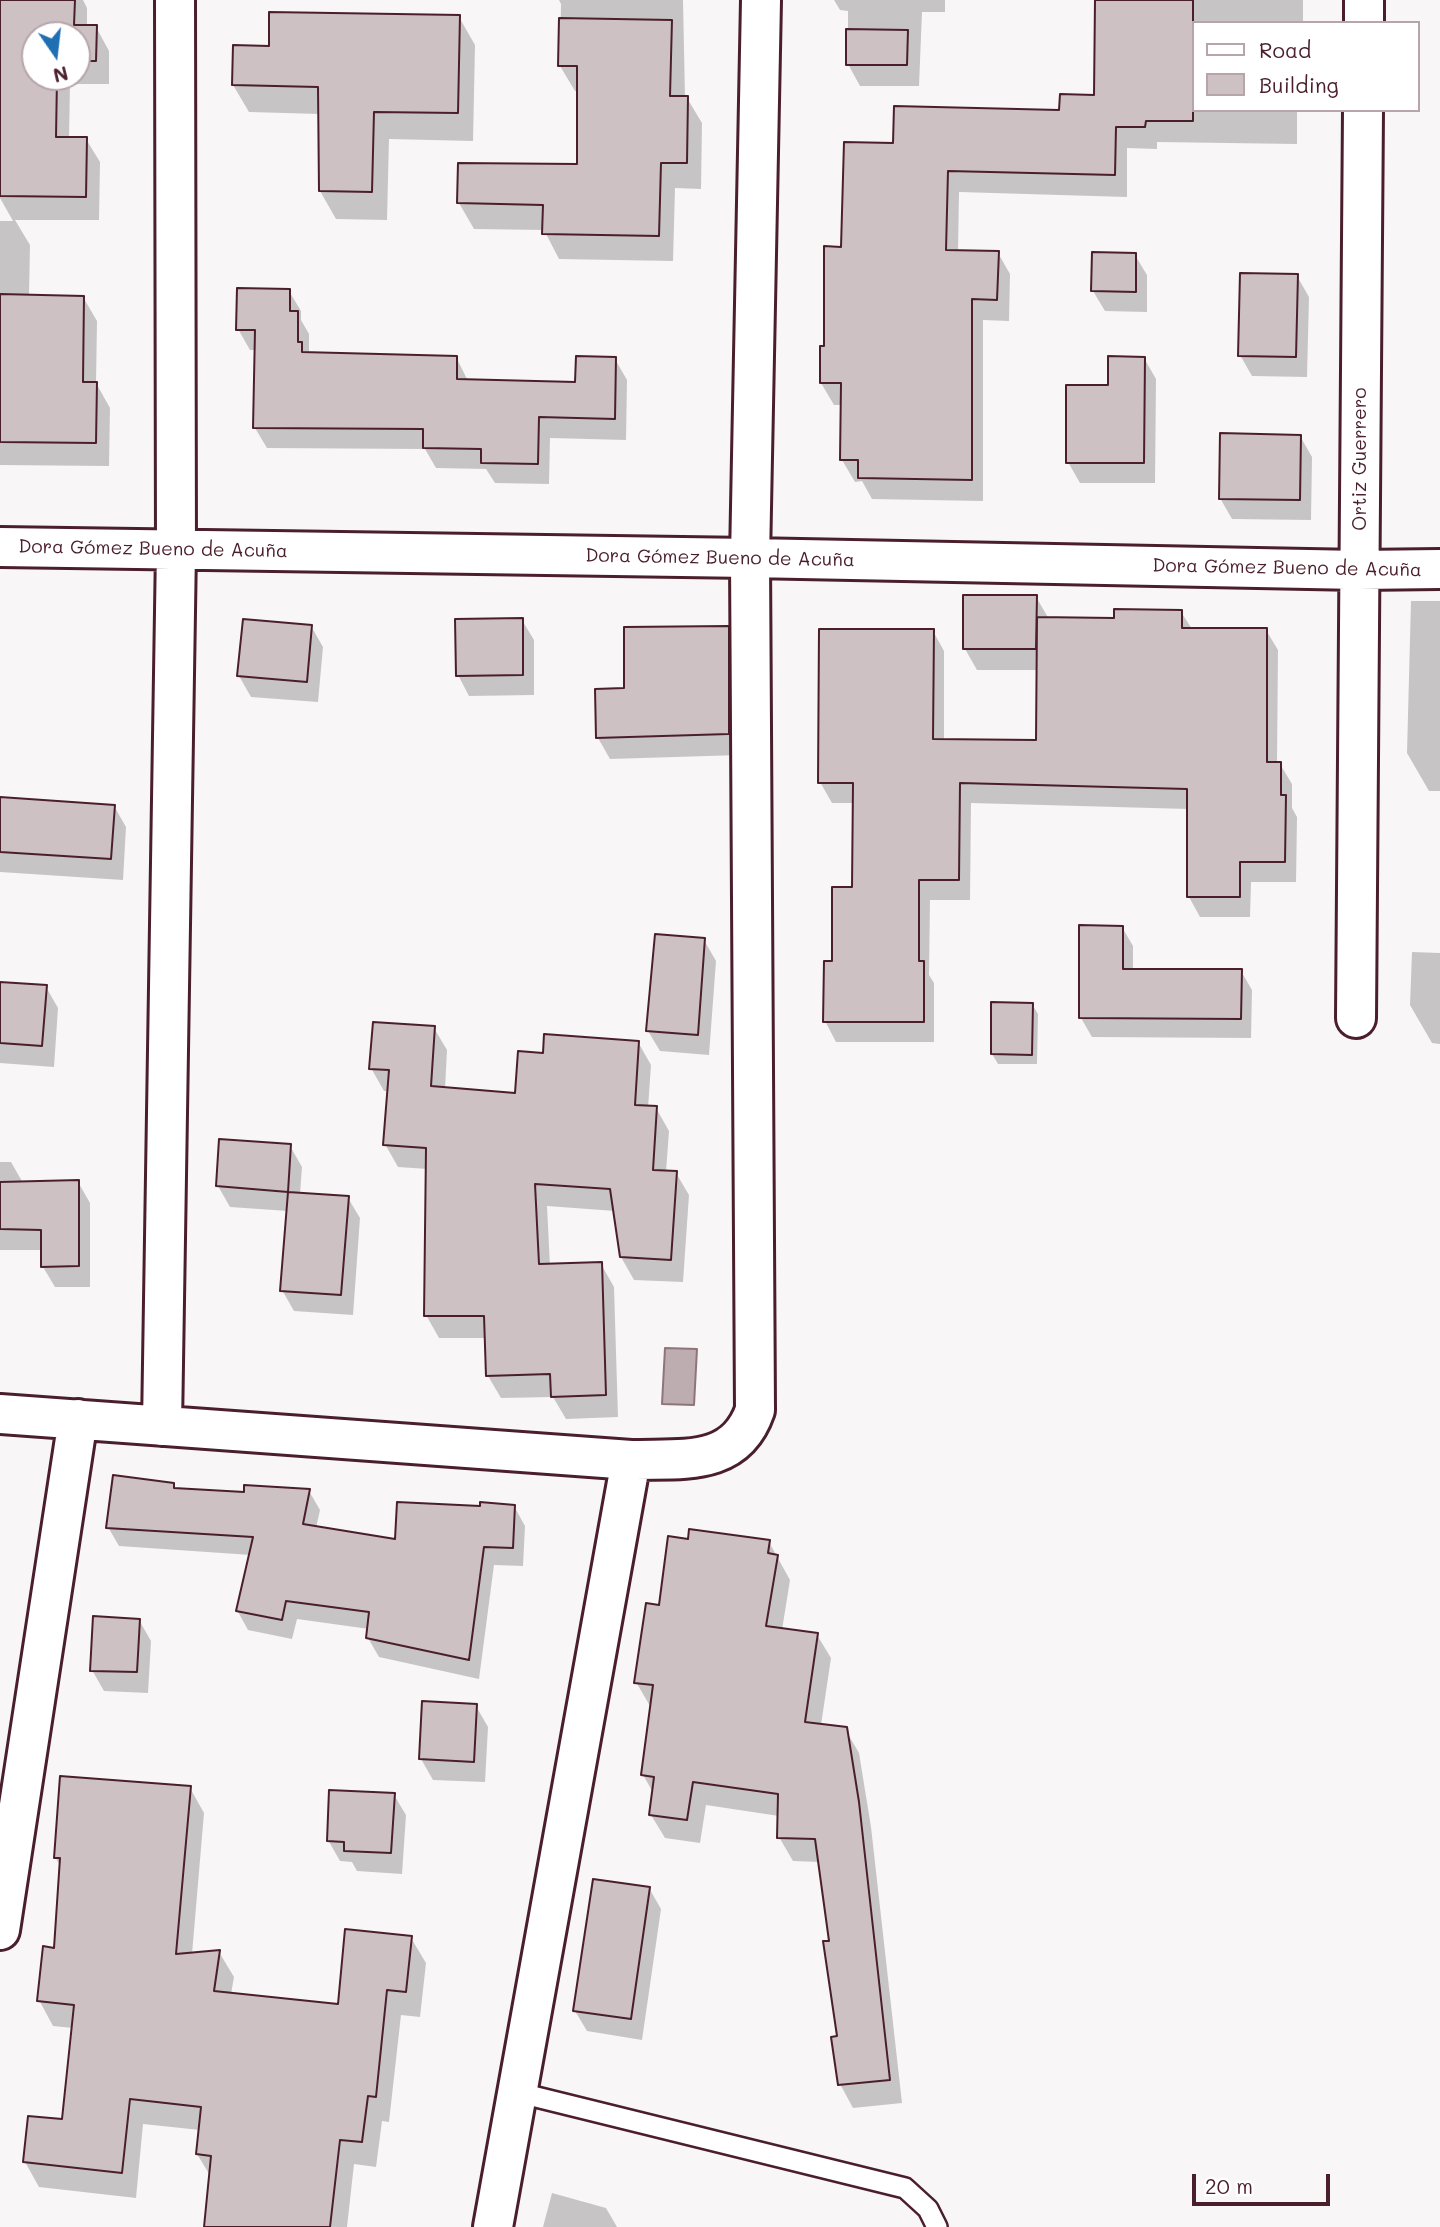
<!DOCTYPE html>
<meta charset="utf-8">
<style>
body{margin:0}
#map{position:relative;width:1440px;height:2227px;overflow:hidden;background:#f8f6f7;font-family:Mali,sans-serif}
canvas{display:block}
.legend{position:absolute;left:1192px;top:21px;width:228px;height:91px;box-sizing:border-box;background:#fff;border:2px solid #b7a5aa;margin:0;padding:9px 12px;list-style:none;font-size:21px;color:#4a1f2b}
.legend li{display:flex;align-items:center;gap:14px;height:35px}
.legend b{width:35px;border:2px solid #b7a5aa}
.north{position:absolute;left:21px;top:21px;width:70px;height:70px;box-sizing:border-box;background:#fff;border:2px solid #b7a5aa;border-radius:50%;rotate:166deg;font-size:19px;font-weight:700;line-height:28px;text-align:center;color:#4a1f2b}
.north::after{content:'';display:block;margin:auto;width:24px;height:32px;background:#1f6fb2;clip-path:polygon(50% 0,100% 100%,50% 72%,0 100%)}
.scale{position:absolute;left:1192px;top:2174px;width:138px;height:32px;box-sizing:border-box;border:4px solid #4a1f2b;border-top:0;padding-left:9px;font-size:21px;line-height:24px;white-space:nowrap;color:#4a1f2b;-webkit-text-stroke:5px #fff;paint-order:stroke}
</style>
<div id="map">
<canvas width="1440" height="2227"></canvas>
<ul class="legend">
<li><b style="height:9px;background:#fff"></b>Road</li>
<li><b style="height:19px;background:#cdc1c4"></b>Building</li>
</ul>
<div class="north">N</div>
<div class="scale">20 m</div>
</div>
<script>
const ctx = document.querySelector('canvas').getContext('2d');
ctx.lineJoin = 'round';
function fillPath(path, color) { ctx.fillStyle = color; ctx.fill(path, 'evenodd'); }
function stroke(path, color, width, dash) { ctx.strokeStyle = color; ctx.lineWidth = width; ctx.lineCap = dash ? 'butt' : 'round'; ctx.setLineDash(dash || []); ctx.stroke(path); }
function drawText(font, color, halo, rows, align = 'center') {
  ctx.font = font + ' Mali,sans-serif'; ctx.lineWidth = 6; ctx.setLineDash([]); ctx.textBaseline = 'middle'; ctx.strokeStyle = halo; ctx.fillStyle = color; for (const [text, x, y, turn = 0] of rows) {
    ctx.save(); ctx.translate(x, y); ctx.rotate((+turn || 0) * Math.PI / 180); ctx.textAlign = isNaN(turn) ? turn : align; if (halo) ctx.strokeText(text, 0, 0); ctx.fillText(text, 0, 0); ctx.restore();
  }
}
const water = new Path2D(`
 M 665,1348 L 697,1349 L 694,1405 L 662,1404 Z`);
fillPath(water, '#bdadb0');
stroke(water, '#8f747b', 2);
fillPath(new Path2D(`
 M 0,0 L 83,0 L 87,8 L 87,27 L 96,27 L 109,51 L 109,84 L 70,84 L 69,138 L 86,139 L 100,162 L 99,220 L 15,220 L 30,245 L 29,296 L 83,297 L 97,321 L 96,383 L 110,408 L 109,466 L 0,465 L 0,221 L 13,221 L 0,198 ZM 35,35 L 77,35 L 77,77 L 35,77 Z
 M 559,0 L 683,0 L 685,98 L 687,98 L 702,123 L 701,189 L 675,188 L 673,261 L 559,259 L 544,230 L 474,229 L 459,203 L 578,166 L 578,91 L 575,91 L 560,66 L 561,4 Z
 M 834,0 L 945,0 L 945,12 L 922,12 L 919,86 L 860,86 L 848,64 L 848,11 L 840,10 Z
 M 1097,0 L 1303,0 L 1303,23 L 1193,23 L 1193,110 L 1297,110 L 1297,144 L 1157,142 L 1157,149 L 1127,148 L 1127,197 L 959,192 L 958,252 L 998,253 L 1010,274 L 1009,321 L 983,320 L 983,501 L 872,499 L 862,481 L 855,482 L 842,460 L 843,405 L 834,405 L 821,383 L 843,249 L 895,144 L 1061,111 L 1096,97 Z
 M 459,17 L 475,45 L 473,141 L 389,139 L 387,220 L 336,219 L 320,191 L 320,114 L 249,112 L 233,85 L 270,48 Z
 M 1135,255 L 1147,275 L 1147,312 L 1105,311 L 1093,291 Z
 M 1297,276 L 1309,297 L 1307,377 L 1252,376 L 1240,355 Z
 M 289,291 L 301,311 L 301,320 L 309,334 L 309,354 L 456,357 L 468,381 L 577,384 L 615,359 L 627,380 L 626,440 L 550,438 L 549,484 L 495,483 L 486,469 L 436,468 L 425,449 L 267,448 L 255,428 L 257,350 L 250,350 L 238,329 Z
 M 1144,358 L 1156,379 L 1155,483 L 1080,483 L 1068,462 L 1110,387 Z
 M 1300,436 L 1312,457 L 1311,520 L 1232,519 L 1220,498 Z
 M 1036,597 L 1049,619 L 1116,620 L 1181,612 L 1192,629 L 1266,630 L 1278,650 L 1277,764 L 1280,764 L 1292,784 L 1292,808 L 1297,817 L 1296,882 L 1251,882 L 1250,917 L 1200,917 L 1189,897 L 1188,809 L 971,803 L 970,900 L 930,900 L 929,975 L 934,983 L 934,1042 L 836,1042 L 825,1021 L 834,963 L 854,889 L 855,803 L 832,803 L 820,782 L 933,631 L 944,651 L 944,741 L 1038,741 L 1039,670 L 977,670 L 965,649 Z
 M 1411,601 L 1440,601 L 1440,791 L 1429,791 L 1407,753 Z
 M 522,620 L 534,640 L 534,695 L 469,696 L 458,675 Z
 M 311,626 L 323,647 L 318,702 L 251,697 L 239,676 Z
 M 728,628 L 740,649 L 740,755 L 610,759 L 598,738 L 597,691 L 626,690 Z
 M 0,799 L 114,806 L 126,827 L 123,880 L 0,872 Z
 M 1122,927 L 1133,946 L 1133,971 L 1241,971 L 1252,990 L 1251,1038 L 1092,1037 L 1081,1018 Z
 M 704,940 L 716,961 L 709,1055 L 660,1051 L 648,1031 Z
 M 1412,952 L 1440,953 L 1440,1044 L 1432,1043 L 1410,1005 Z
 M 0,983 L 46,987 L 58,1008 L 54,1067 L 0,1063 Z
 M 1032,1004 L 1038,1014 L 1037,1064 L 998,1064 L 992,1054 Z
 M 434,1028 L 447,1050 L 445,1089 L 517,1095 L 544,1055 L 638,1042 L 651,1065 L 648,1108 L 656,1108 L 669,1131 L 666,1172 L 676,1173 L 689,1195 L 683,1282 L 634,1280 L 621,1257 L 615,1211 L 547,1206 L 550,1266 L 601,1264 L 614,1287 L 618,1417 L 566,1419 L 553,1397 L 501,1398 L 488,1376 L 487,1338 L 439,1338 L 426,1315 L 428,1169 L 398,1167 L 385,1144 L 389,1091 L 384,1091 L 371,1068 Z
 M 290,1146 L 302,1167 L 300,1194 L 348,1198 L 360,1218 L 353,1315 L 294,1311 L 282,1290 L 288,1211 L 230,1207 L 218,1186 Z
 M 0,1162 L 11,1162 L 23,1183 L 78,1182 L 90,1203 L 90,1287 L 55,1287 L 43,1267 L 43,1250 L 0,1250 Z
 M 173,1485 L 176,1490 L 246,1493 L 309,1491 L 320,1510 L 316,1528 L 397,1541 L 482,1508 L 514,1506 L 525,1526 L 523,1566 L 494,1565 L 479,1679 L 379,1657 L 368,1638 L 369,1629 L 297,1619 L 292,1639 L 248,1630 L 237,1610 L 251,1555 L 119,1546 L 108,1527 Z
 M 690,1541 L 769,1542 L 790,1580 L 782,1630 L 817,1635 L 831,1658 L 821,1725 L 845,1729 L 859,1753 L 871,1827 L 902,2103 L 853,2108 L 840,2084 L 839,2037 L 831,1942 L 820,1862 L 793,1861 L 779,1837 L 779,1816 L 706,1805 L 700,1843 L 665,1838 L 651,1815 L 654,1794 L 643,1775 L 652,1706 L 650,1706 L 636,1682 L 660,1607 Z
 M 139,1620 L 151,1641 L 148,1693 L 104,1691 L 92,1670 Z
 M 476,1706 L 488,1727 L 485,1782 L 433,1780 L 421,1759 Z
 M 190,1788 L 204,1813 L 192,1954 L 219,1952 L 234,1977 L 231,1994 L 339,2006 L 411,1938 L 426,1963 L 420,2017 L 401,2015 L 389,2122 L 382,2121 L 376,2167 L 354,2164 L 347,2227 L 205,2227 L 211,2177 L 197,2154 L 200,2130 L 143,2124 L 136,2198 L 39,2187 L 25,2162 L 63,2121 L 73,2028 L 53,2026 L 39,2000 L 56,1950 L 61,1867 L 55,1857 Z
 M 394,1795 L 406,1815 L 402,1874 L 357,1871 L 352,1862 L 340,1861 L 328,1840 Z
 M 649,1888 L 661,1909 L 642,2040 L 587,2031 L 575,2011 Z
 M 552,2193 L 606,2208 L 617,2227 L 543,2227 Z`), '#0003');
const building = new Path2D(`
 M 0,0 L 75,0 L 74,25 L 97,25 L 96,61 L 77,61 L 77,35 L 35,35 L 35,77 L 57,77 L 56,137 L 87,137 L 86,197 L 0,196 Z
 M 1095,0 L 1193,0 L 1193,121 L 1146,121 L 1145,127 L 1116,127 L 1115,175 L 948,171 L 946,250 L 999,251 L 997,300 L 972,299 L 972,480 L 858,478 L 858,460 L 840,460 L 841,383 L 820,383 L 820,346 L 824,346 L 824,246 L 841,247 L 844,142 L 893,143 L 894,106 L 1059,110 L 1060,94 L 1094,95 Z
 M 269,12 L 460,15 L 458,113 L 374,112 L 372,192 L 319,191 L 318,87 L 232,85 L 233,45 L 269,46 Z
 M 559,18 L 672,20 L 670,96 L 688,96 L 687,163 L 661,163 L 659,236 L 542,234 L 543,205 L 457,203 L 458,163 L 577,164 L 577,66 L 558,66 Z
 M 846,29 L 908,30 L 907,65 L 846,65 Z
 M 1092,252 L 1136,253 L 1136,292 L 1091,291 Z
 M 1240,273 L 1298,274 L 1296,357 L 1238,356 Z
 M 237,288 L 290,289 L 290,311 L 298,311 L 298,342 L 302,342 L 302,352 L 457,356 L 457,379 L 575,382 L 576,356 L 616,357 L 615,419 L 539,417 L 538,464 L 481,463 L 481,449 L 423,448 L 423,429 L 253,428 L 255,330 L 236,330 Z
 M 0,294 L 84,296 L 83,382 L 97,382 L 96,443 L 0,442 Z
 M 1108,356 L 1145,357 L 1144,463 L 1066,463 L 1066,385 L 1108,385 Z
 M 1220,433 L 1301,435 L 1300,500 L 1219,499 Z
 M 963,595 L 1037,595 L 1036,649 L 963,649 Z
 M 1114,609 L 1182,610 L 1182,628 L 1267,628 L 1267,762 L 1281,762 L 1281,795 L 1286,795 L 1285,862 L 1240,862 L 1240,897 L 1187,897 L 1187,789 L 960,783 L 959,880 L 919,880 L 919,961 L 924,961 L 924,1022 L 823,1022 L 824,961 L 832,961 L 832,887 L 852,887 L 853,783 L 818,783 L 819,629 L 934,629 L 933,739 L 1036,740 L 1037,617 L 1114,618 Z
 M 523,618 L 523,675 L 456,676 L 455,619 Z
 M 243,619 L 312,625 L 307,682 L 237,676 Z
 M 729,626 L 729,734 L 596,738 L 595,689 L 624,688 L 624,627 Z
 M 0,797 L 115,805 L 111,859 L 0,852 Z
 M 1079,925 L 1123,926 L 1123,969 L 1242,969 L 1241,1019 L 1079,1018 Z
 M 655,934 L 705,938 L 698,1035 L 646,1031 Z
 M 0,982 L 47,985 L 42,1046 L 0,1043 Z
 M 991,1002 L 1033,1003 L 1032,1055 L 991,1054 Z
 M 373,1022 L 435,1026 L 431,1086 L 515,1093 L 518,1051 L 543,1053 L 544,1034 L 639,1041 L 635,1105 L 657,1106 L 653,1170 L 677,1171 L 671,1260 L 620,1257 L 610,1189 L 535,1184 L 539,1264 L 602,1262 L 606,1395 L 551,1397 L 550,1374 L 486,1376 L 484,1316 L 424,1316 L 426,1148 L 383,1145 L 389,1070 L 369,1069 Z
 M 219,1139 L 291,1144 L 288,1192 L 216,1186 Z
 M 79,1180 L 79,1266 L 41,1267 L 41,1230 L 0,1229 L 0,1182 Z
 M 288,1192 L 349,1196 L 341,1295 L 280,1291 Z
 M 113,1475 L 174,1483 L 174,1488 L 244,1492 L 244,1485 L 310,1489 L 303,1524 L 395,1539 L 397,1502 L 480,1506 L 480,1502 L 515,1505 L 513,1548 L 484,1547 L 469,1660 L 366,1638 L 369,1612 L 286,1601 L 282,1620 L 236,1611 L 253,1537 L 106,1528 Z
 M 689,1529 L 770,1540 L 768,1553 L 778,1555 L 766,1626 L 818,1633 L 805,1722 L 847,1727 L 859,1802 L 890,2080 L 838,2085 L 831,2037 L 837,2036 L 823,1941 L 829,1941 L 815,1839 L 777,1838 L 778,1794 L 693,1782 L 687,1820 L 649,1815 L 654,1777 L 641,1775 L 653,1685 L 634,1683 L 646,1603 L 659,1605 L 668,1536 L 688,1539 Z
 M 93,1616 L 140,1619 L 137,1672 L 90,1671 Z
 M 422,1701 L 477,1704 L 474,1762 L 419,1759 Z
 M 60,1776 L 191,1786 L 176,1954 L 220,1950 L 214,1991 L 338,2004 L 345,1929 L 412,1936 L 406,1992 L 387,1990 L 376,2097 L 368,2096 L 362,2142 L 340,2140 L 330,2227 L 204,2227 L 211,2156 L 196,2154 L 201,2107 L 130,2099 L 122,2173 L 23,2162 L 28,2116 L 62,2119 L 74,2005 L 37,2001 L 43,1946 L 54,1948 L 60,1858 L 54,1858 Z
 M 329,1790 L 395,1793 L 391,1853 L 344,1851 L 344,1842 L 327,1841 Z
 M 593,1879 L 650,1887 L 631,2019 L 573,2011 Z`);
fillPath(building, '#cdc1c4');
stroke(building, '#4a1f2b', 2);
const service = new Path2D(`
 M 516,2092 L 905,2188 L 928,2209 L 937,2227`);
const minor = new Path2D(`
 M 1364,23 L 1364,0
 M 0,547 L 750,558 L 1359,570 L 1440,569
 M 1356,1018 L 1363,110
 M 0,1414 L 631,1460 C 681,1458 735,1468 755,1410 L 750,558 L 761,0
 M 162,1426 L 176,549 L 175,0
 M 0,1930 L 78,1419
 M 493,2227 L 631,1460`);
stroke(service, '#4a1f2b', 24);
stroke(minor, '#4a1f2b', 44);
stroke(service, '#fff', 19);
stroke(minor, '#fff', 38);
drawText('19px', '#4a1f2b', '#fff', [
 ["Ortiz Guerrero",1360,459,-90],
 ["Dora Gómez Bueno de Acuña",153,549,1],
 ["Dora Gómez Bueno de Acuña",720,558,1],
 ["Dora Gómez Bueno de Acuña",1287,568,1]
]);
</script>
